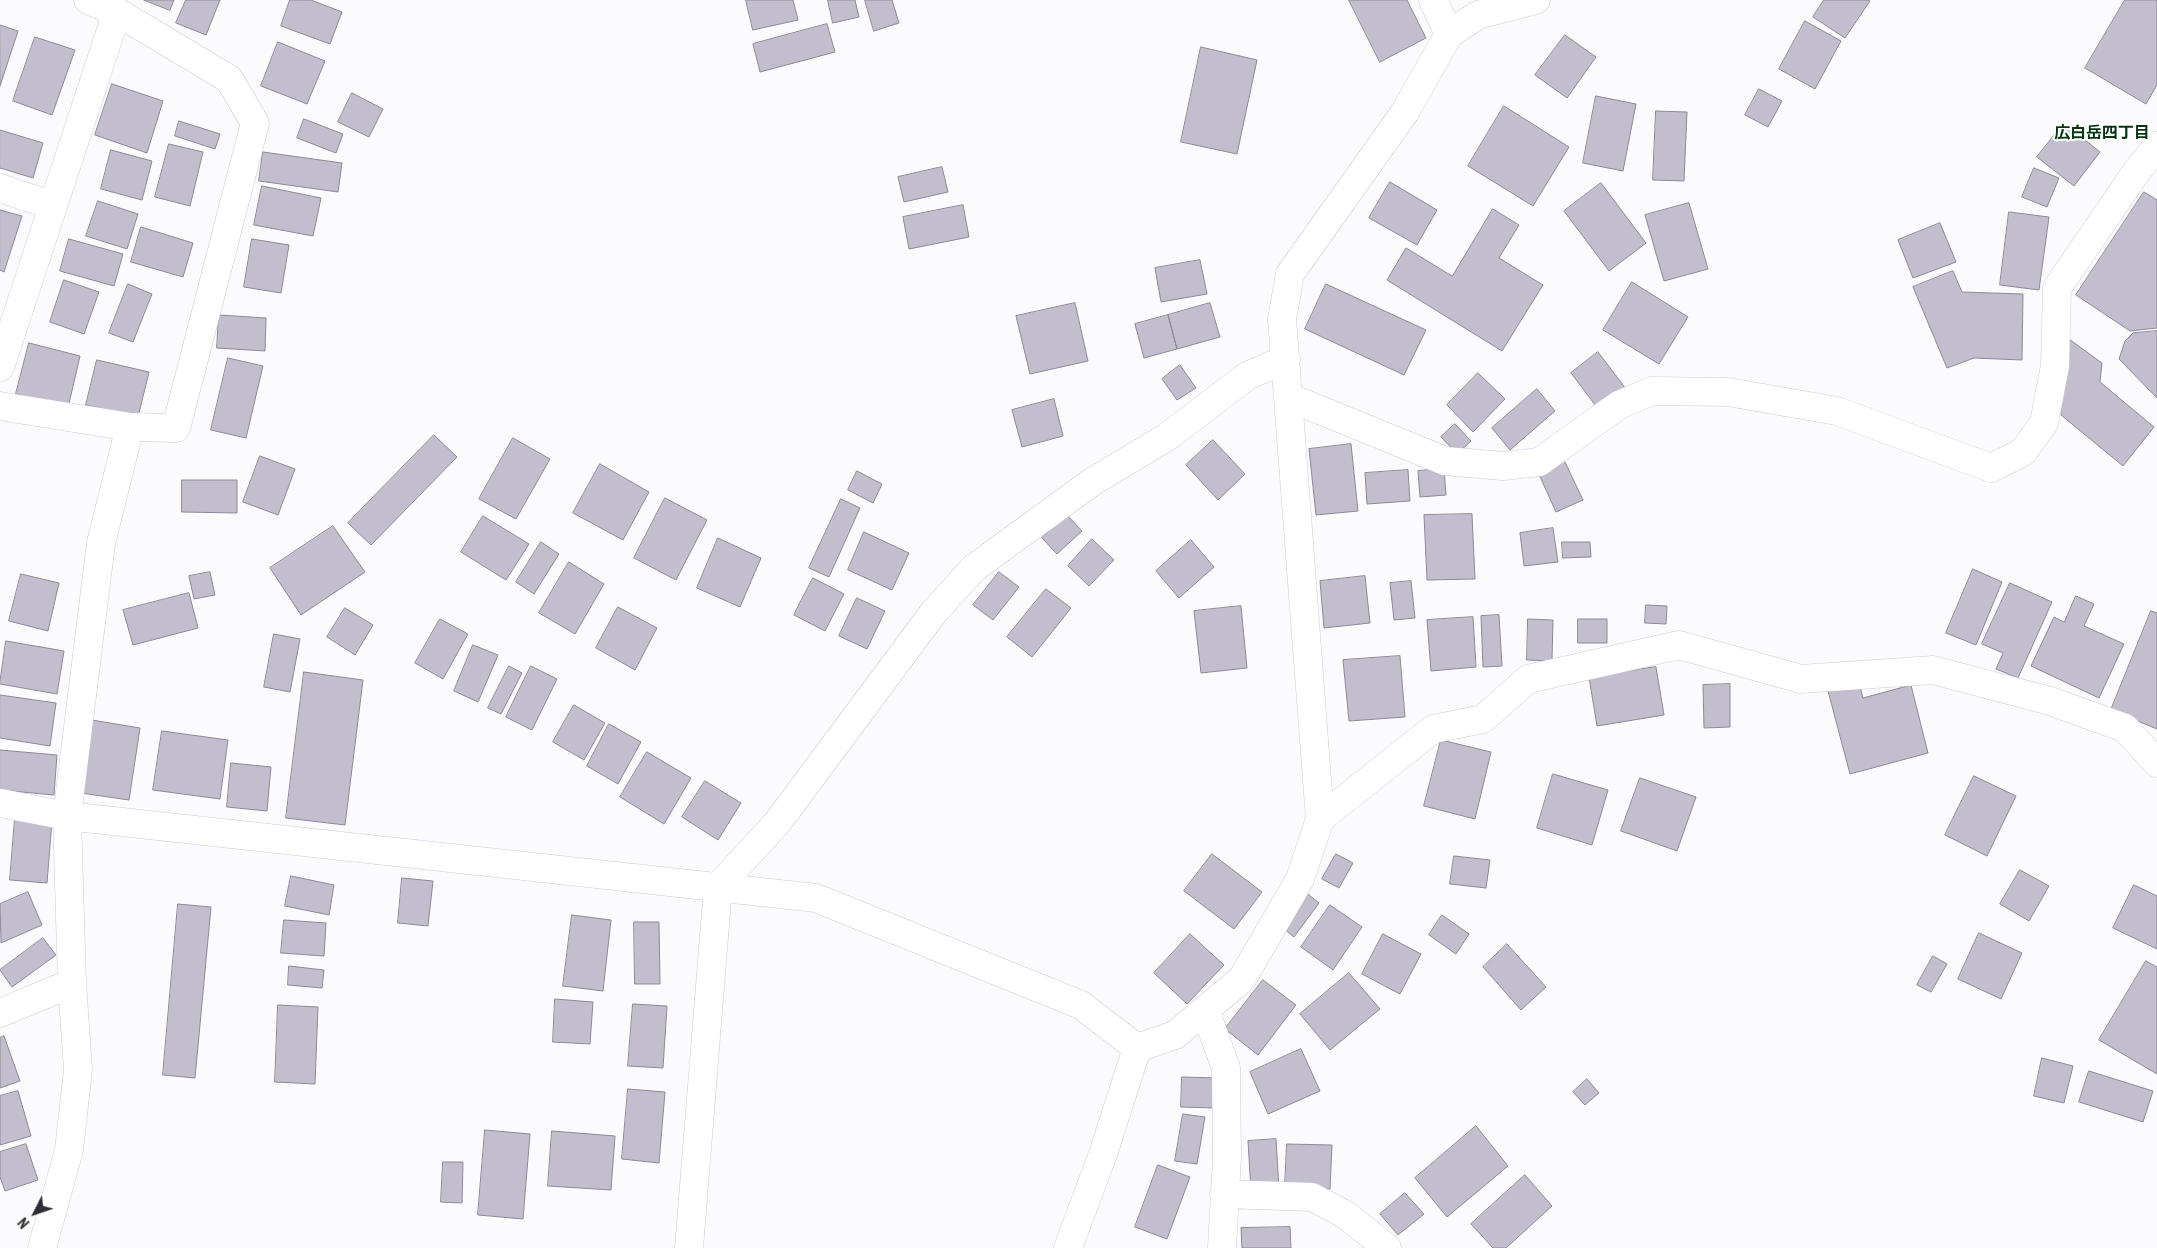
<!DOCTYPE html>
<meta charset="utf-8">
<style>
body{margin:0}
#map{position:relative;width:2157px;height:1248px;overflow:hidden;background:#fbfbfe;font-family:"Roboto Condensed",sans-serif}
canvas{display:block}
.north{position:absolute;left:10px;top:1188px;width:50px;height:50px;-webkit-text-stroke:4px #fff;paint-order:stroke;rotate:229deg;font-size:14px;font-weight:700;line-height:20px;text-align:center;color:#302e34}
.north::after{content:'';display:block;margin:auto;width:18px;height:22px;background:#302e34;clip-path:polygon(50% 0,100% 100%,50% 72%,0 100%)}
</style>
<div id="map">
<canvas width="2157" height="1248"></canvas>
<div class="north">N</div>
</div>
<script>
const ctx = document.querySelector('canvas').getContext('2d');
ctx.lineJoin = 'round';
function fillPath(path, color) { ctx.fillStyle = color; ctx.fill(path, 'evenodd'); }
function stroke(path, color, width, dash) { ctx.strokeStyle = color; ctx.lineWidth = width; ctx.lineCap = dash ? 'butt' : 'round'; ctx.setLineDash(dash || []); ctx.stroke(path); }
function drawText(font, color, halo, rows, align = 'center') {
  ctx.font = font + ' "Roboto Condensed","Noto Sans JP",sans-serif'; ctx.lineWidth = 4; ctx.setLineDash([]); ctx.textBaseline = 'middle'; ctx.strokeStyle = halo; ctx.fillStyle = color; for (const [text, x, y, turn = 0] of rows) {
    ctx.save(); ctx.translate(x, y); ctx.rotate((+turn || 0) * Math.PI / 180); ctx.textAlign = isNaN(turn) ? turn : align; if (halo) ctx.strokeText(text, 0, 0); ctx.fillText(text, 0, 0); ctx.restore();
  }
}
const building = new Path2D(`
 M 144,0 L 174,0 L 170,10 Z
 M 186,0 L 220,0 L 206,35 L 176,23 Z
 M 290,0 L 311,0 L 342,12 L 330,44 L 281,26 Z
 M 746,0 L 793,0 L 798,20 L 753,30 Z
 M 828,0 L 855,0 L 859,17 L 833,23 Z
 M 865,0 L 892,0 L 899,23 L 874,31 Z
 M 1349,0 L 1407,0 L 1426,38 L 1380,62 Z
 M 1824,0 L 1868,0 L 1870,1 L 1845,38 L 1813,17 Z
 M 2125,0 L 2157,0 L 2157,85 L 2146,104 L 2085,68 Z
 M 1805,21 L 1841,41 L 1815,89 L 1779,69 Z
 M 827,24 L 835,52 L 760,72 L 753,44 Z
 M 0,25 L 18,31 L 0,86 Z
 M 1565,35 L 1596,57 L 1567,98 L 1535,75 Z
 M 35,37 L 75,50 L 52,115 L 13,101 Z
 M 278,42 L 325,61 L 307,104 L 261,86 Z
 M 1201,47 L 1257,60 L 1237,154 L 1181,142 Z
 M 112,84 L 163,101 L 147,153 L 95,135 Z
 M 1759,89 L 1782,101 L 1768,127 L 1745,115 Z
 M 352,93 L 383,109 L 369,137 L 338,122 Z
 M 1596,96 L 1636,104 L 1623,171 L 1583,163 Z
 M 1504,106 L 1569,147 L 1533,206 L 1468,166 Z
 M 1656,111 L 1687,112 L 1684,181 L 1653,180 Z
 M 304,119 L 343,134 L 336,153 L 297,138 Z
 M 179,121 L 220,134 L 215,149 L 175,136 Z
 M 2064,123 L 2100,152 L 2074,186 L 2037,157 Z
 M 0,130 L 43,143 L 33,178 L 0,168 Z
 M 169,144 L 203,152 L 190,206 L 155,197 Z
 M 111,150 L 152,161 L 142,200 L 101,189 Z
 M 263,152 L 342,163 L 338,192 L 259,181 Z
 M 942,167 L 948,192 L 904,202 L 898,177 Z
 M 2034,168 L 2059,178 L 2047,207 L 2022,197 Z
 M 1390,182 L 1437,210 L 1417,245 L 1369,218 Z
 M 1601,183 L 1646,243 L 1609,271 L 1564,211 Z
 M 262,186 L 321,198 L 313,236 L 254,225 Z
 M 2144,192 L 2157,200 L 2157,328 L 2130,331 L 2076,295 Z
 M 98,201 L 138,214 L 127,249 L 86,236 Z
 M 1689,203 L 1708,269 L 1664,281 L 1645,215 Z
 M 963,205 L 969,237 L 909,249 L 903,217 Z
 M 1493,209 L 1519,225 L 1499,258 L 1543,285 L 1502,351 L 1387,280 L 1406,248 L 1452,276 Z
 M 0,210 L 22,216 L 4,272 L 0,270 Z
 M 2009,212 L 2049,217 L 2039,290 L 2000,285 Z
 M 1940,223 L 1956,262 L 1913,278 L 1898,240 Z
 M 141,227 L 193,243 L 183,277 L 131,262 Z
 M 69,239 L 123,254 L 114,286 L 60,271 Z
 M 252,239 L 289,245 L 281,293 L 244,287 Z
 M 1200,260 L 1207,294 L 1161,302 L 1155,268 Z
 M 1953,271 L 1962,292 L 2023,294 L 2022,360 L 1974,358 L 1947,368 L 1913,287 Z
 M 64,280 L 99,292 L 84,334 L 50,322 Z
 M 1632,282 L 1688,317 L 1659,364 L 1603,330 Z
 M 128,284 L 152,294 L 133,342 L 109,333 Z
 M 1326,284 L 1426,330 L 1404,375 L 1305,329 Z
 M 1075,303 L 1088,361 L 1030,374 L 1016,316 Z
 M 1210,303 L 1220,337 L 1177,349 L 1168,315 Z
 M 219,315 L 266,318 L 265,351 L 217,348 Z
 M 1168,315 L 1177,349 L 1144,358 L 1135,324 Z
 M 2157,331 L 2157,398 L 2119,359 L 2125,341 L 2133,333 Z
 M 2069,339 L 2102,363 L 2100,382 L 2154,427 L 2123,466 L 2061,415 Z
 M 29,343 L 80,356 L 68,408 L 16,394 Z
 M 1598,352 L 1626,389 L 1599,410 L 1571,373 Z
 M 228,358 L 263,366 L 246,438 L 211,430 Z
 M 97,360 L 149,372 L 138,417 L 86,405 Z
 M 1180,365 L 1196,388 L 1177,400 L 1162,379 Z
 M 1478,373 L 1505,399 L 1473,432 L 1447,405 Z
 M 1537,389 L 1555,411 L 1510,450 L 1492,428 Z
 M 1054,399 L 1063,436 L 1022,447 L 1012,410 Z
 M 1455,424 L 1471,441 L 1457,454 L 1441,437 Z
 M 434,435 L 457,457 L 371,545 L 348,523 Z
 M 513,438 L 550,459 L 516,519 L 479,499 Z
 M 1213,440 L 1245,474 L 1218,500 L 1186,465 Z
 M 1351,444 L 1358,511 L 1316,515 L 1309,449 Z
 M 260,456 L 295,469 L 278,515 L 243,502 Z
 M 1563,458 L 1583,500 L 1556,512 L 1537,470 Z
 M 600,464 L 649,492 L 623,540 L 573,513 Z
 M 1444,469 L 1446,495 L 1420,497 L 1418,471 Z
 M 1408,470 L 1410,501 L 1367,504 L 1365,473 Z
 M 857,471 L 882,484 L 873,503 L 848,490 Z
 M 182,480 L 237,480 L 237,513 L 182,512 Z
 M 665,498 L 707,520 L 676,580 L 634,558 Z
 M 841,499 L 860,508 L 829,577 L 809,568 Z
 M 1472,514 L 1475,579 L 1427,580 L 1424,515 Z
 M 1067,515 L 1082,531 L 1057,554 L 1042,538 Z
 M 483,516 L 529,544 L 506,580 L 461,552 Z
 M 333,526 L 365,572 L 301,615 L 270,568 Z
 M 1553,528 L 1558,562 L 1524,566 L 1520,533 Z
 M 864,532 L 909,553 L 892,590 L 848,570 Z
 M 718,538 L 761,558 L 740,607 L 697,588 Z
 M 1092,539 L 1114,560 L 1089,586 L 1068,566 Z
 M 1191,540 L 1214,567 L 1179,598 L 1156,571 Z
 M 541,542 L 559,554 L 534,594 L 516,582 Z
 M 1562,542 L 1590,542 L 1591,557 L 1563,558 Z
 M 569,562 L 604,584 L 575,634 L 539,613 Z
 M 1973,569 L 2002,582 L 1976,645 L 1946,633 Z
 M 210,572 L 215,595 L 194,599 L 189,576 Z
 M 999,572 L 1019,587 L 993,620 L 973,605 Z
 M 21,574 L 59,583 L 48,631 L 9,621 Z
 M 1365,576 L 1370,623 L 1324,628 L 1320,581 Z
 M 813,578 L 844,594 L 825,631 L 794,615 Z
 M 1411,581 L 1415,618 L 1394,620 L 1390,583 Z
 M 2010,583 L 2052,602 L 2018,678 L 1996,669 L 2003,653 L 1982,644 Z
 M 1046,589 L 1071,608 L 1032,657 L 1007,637 Z
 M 189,593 L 198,628 L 133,645 L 123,610 Z
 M 2076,596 L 2094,604 L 2084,626 L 2124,644 L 2099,698 L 2031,666 L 2054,617 L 2064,622 Z
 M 857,598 L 885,611 L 867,649 L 839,636 Z
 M 1646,605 L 1667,606 L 1666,624 L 1645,623 Z
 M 1241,606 L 1247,668 L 1201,673 L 1194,611 Z
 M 618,607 L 657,628 L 635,670 L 596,648 Z
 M 345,608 L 373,625 L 355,655 L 327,637 Z
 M 2151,611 L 2157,613 L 2157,729 L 2111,710 Z
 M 1499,615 L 1502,666 L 1483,667 L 1481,616 Z
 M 1473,617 L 1476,667 L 1431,671 L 1427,620 Z
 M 440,619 L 468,634 L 443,679 L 415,663 Z
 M 1528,619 L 1553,620 L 1552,661 L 1527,660 Z
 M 1578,619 L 1607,619 L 1607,643 L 1578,643 Z
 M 274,634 L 300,639 L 290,692 L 264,687 Z
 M 6,641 L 64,651 L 57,694 L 0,684 Z
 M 473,645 L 498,655 L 478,702 L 454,691 Z
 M 1400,656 L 1405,717 L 1349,721 L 1343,660 Z
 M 509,666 L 522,673 L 501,714 L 488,708 Z
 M 531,666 L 557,679 L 532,730 L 506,717 Z
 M 1656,667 L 1664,715 L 1597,726 L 1589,677 Z
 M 304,672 L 363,680 L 345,825 L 286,818 Z
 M 1858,679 L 1863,698 L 1911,685 L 1928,753 L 1850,774 L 1827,687 Z
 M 1730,684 L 1730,727 L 1704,728 L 1703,685 Z
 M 0,695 L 56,703 L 50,746 L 0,738 Z
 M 574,705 L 605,723 L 584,760 L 553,742 Z
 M 92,720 L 140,728 L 129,800 L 81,793 Z
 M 609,724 L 641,742 L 618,784 L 587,766 Z
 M 162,731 L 228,740 L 220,799 L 153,790 Z
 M 1441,740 L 1491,752 L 1475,819 L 1424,806 Z
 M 0,750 L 57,755 L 54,795 L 0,790 Z
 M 647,752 L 691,778 L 664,824 L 620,797 Z
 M 231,763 L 271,767 L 267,811 L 227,807 Z
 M 1553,774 L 1608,790 L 1592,845 L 1537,828 Z
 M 1974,776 L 2016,796 L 1987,856 L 1945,835 Z
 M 1640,778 L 1696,797 L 1677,851 L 1621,831 Z
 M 705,781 L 741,803 L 718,840 L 682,817 Z
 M 15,818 L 52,821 L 47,883 L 10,880 Z
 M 1212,854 L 1262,892 L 1234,929 L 1184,891 Z
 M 1336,854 L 1353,863 L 1339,888 L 1322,879 Z
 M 1454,856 L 1490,860 L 1486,888 L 1450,884 Z
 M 2020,870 L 2049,886 L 2029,921 L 2000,904 Z
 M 291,876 L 334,885 L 329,915 L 285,906 Z
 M 402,878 L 433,881 L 428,926 L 398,923 Z
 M 2134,885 L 2157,896 L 2157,949 L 2113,928 Z
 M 1303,890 L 1319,903 L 1294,937 L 1278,924 Z
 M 28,892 L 42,925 L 1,943 L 0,904 Z
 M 178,904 L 211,907 L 195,1078 L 163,1075 Z
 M 1330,905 L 1362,927 L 1333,970 L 1301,947 Z
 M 572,915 L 611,920 L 603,991 L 563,986 Z
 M 1442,915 L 1469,934 L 1456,954 L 1429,935 Z
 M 284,920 L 326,923 L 324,956 L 281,953 Z
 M 634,922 L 659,922 L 660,984 L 635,984 Z
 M 1979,933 L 2022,953 L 2001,999 L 1958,979 Z
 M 1190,934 L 1224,965 L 1187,1004 L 1154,973 Z
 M 1383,934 L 1421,954 L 1400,994 L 1362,974 Z
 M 43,938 L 56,955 L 12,987 L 0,970 Z
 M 1507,944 L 1546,987 L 1521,1010 L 1483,967 Z
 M 1933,956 L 1947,964 L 1931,992 L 1917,985 Z
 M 2146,961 L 2157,967 L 2157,1074 L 2099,1040 Z
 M 289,966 L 324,970 L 322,988 L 288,985 Z
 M 1349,973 L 1380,1009 L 1330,1050 L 1300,1014 Z
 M 1263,980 L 1296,1005 L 1258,1055 L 1225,1029 Z
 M 555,999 L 593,1002 L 590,1044 L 553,1042 Z
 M 633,1004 L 667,1006 L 663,1068 L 628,1066 Z
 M 278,1005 L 318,1007 L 315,1084 L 275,1082 Z
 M 4,1036 L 20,1081 L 0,1088 L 0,1038 Z
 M 1301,1049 L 1320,1091 L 1268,1114 L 1250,1072 Z
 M 2042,1058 L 2073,1066 L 2064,1103 L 2034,1096 Z
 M 2089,1071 L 2153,1091 L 2143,1122 L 2079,1102 Z
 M 1182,1077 L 1217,1078 L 1216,1108 L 1181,1107 Z
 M 1587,1079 L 1599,1093 L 1585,1105 L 1573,1092 Z
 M 628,1089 L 665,1092 L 659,1163 L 622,1159 Z
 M 18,1091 L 31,1136 L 0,1145 L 0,1096 Z
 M 1183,1114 L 1205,1117 L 1197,1164 L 1175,1161 Z
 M 1476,1126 L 1508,1166 L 1447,1217 L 1415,1178 Z
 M 485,1130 L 530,1134 L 523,1219 L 478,1215 Z
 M 552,1131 L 615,1136 L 611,1190 L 548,1186 Z
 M 1276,1139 L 1279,1189 L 1251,1191 L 1248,1141 Z
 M 26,1144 L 38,1180 L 5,1191 L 0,1177 L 0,1152 Z
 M 1287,1144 L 1332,1145 L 1330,1189 L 1285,1186 Z
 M 443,1162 L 463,1162 L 462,1203 L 441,1202 Z
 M 1158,1165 L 1190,1177 L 1167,1239 L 1135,1227 Z
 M 1525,1175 L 1552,1206 L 1506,1248 L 1493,1248 L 1471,1224 Z
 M 1405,1193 L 1424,1214 L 1398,1235 L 1380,1214 Z
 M 1290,1227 L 1291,1248 L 1242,1248 L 1241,1228 Z`);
fillPath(building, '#c2bece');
stroke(building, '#8c8997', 1);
const minor = new Path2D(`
 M 1433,0 L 1449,34
 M 0,188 L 53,206
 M 0,367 L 117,12
 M 1288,397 L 1445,461 L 1503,466 L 1539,462 L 1619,405 L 1652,391 L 1728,392 L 1837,411 L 1991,468 L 2023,452 L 2044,423 L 2055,366 L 2057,288 L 2137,171 L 2157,146
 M 0,406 L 130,427 L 176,428 L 255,123 L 229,79 L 117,12 L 88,0
 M 0,803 L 67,816 L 816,898 L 1081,1005 L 1137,1048 L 1103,1154 L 1068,1248
 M 1320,819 L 1433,729 L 1483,719 L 1528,679 L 1679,645 L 1801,679 L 1933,670 L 2050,701 L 2125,728 L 2157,763
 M 1205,1010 L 1226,1068 L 1227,1157 L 1222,1248
 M 0,1013 L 72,983
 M 1137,1048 L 1175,1035 L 1242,979 L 1300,879 L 1320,819 L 1282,319 L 1290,274 L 1405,112 L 1449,34 L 1478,15 L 1536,0
 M 1224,1194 L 1312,1197 L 1346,1215 L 1387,1248
 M 42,1248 L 69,1150 L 78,1070 L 72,983 L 67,816 L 101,543 L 130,427
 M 689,1248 L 718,887 L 777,823 L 934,612 L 974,568 L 1092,482 L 1167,437 L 1247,376 L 1286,359`);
stroke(minor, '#ccc8d8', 29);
stroke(minor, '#fff', 28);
drawText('bold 16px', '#053511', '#fff', [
 ["広白岳四丁目",2102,134]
]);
</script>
